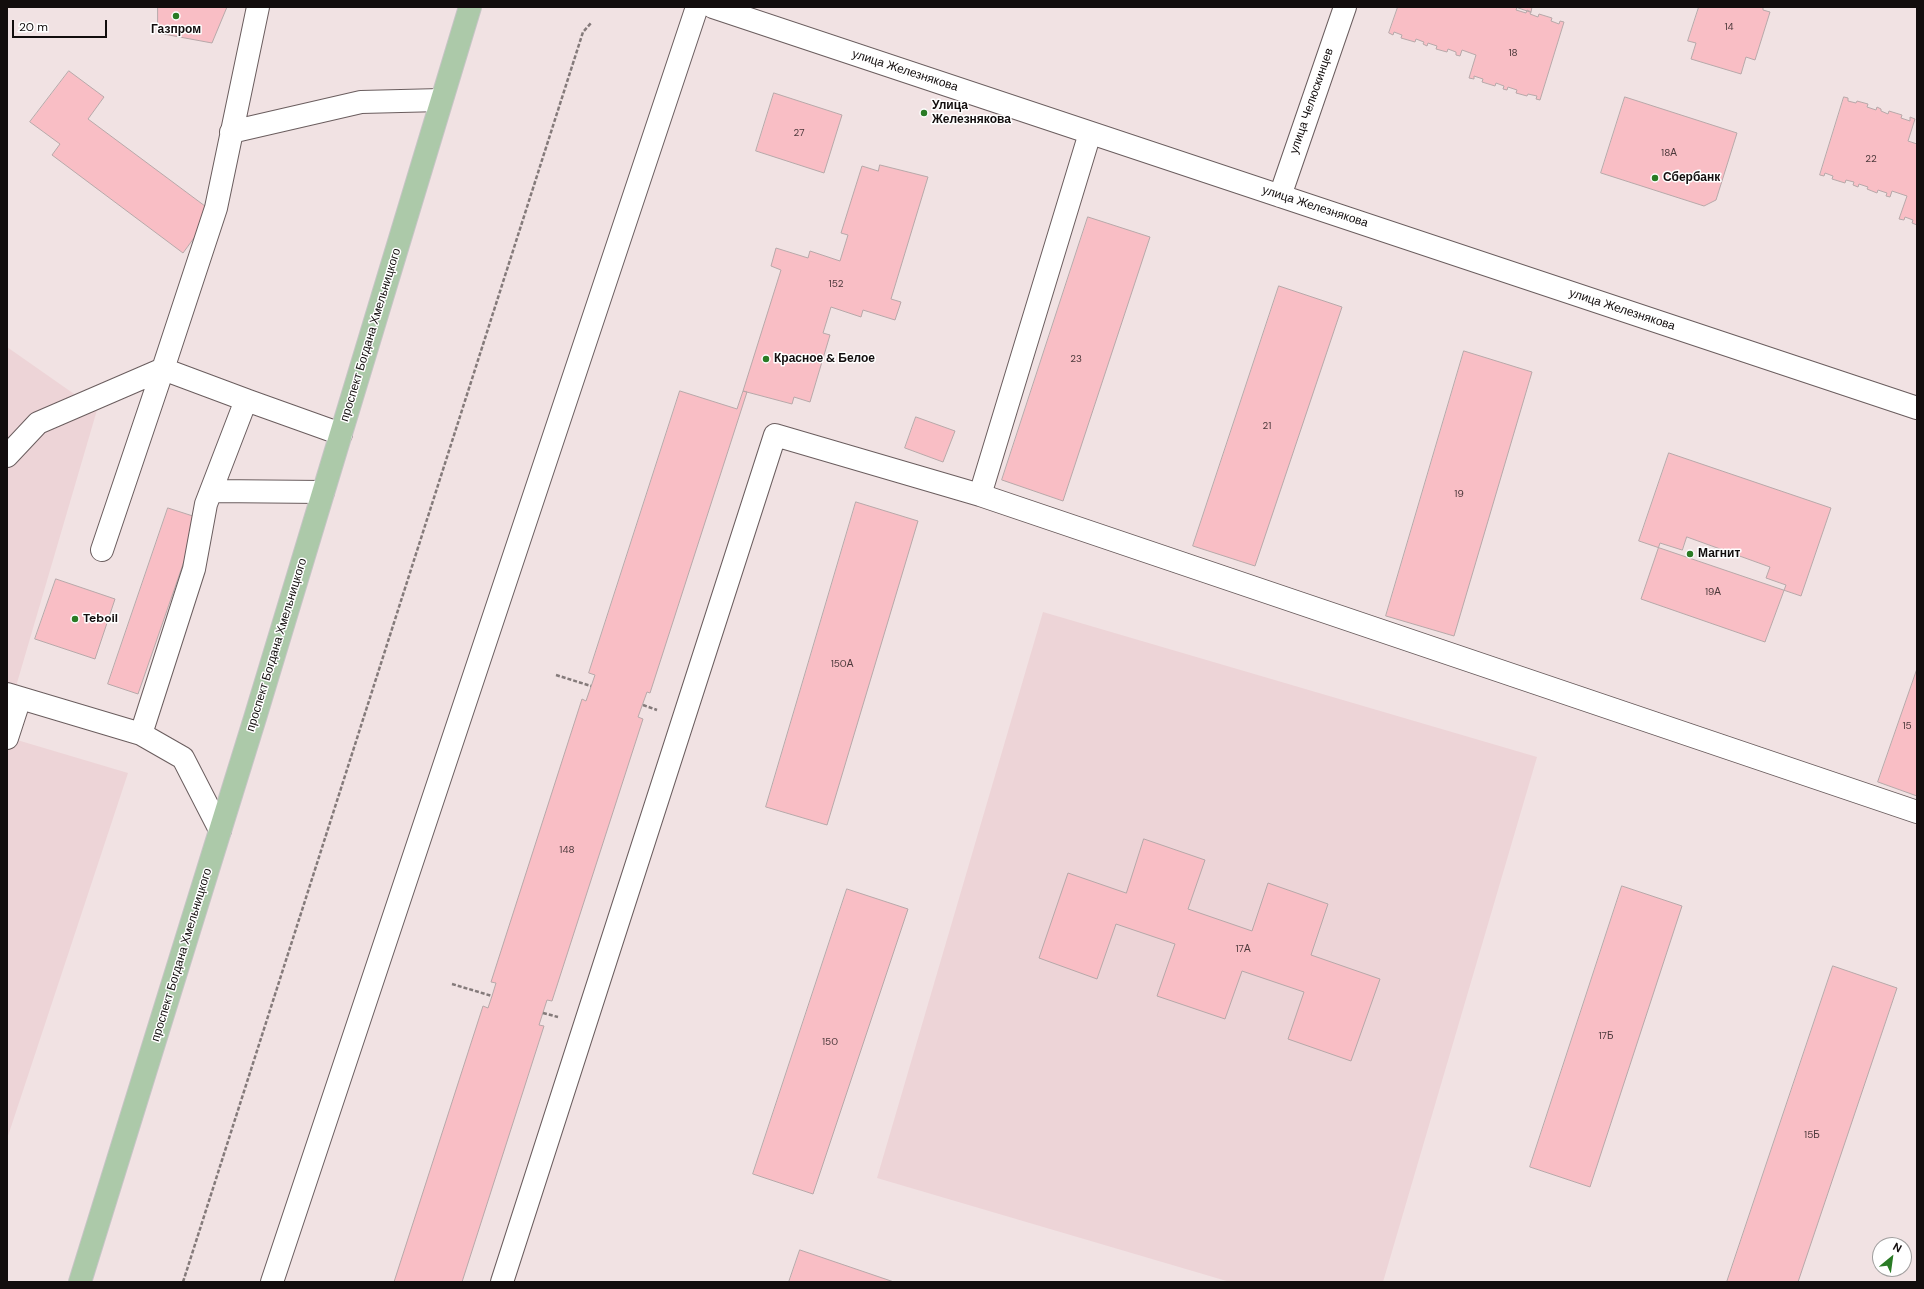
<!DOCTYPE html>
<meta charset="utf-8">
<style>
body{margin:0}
#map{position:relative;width:1924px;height:1289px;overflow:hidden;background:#f1e2e3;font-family:"DM Sans",sans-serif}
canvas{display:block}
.frame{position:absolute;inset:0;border:8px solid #120d0d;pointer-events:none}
.north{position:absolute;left:1872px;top:1237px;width:40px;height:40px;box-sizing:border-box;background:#fff;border:1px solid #a09e9e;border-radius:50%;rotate:29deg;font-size:11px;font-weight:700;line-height:16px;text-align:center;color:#120d0d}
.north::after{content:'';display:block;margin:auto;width:14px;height:18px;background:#2a7b25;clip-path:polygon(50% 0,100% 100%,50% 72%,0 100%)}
.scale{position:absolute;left:12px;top:20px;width:95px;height:18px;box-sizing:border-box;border:2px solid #120d0d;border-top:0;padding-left:5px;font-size:12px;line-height:14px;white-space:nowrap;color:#120d0d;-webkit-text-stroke:3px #fff;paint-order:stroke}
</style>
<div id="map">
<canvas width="1924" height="1289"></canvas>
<div class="frame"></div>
<div class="north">N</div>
<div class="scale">20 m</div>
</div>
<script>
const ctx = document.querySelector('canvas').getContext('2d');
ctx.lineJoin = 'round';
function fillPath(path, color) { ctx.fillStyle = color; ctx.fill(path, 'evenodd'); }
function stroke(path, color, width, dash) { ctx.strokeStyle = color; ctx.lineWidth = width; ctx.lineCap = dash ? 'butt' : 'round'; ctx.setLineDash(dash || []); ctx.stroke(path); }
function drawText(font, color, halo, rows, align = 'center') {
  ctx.font = font + ' "DM Sans",sans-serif'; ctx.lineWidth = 3; ctx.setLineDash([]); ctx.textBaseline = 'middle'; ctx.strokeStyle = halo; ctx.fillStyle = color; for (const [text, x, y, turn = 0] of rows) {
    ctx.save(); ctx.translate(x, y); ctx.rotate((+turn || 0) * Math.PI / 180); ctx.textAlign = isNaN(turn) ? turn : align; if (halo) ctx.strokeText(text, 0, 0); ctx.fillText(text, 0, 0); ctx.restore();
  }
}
fillPath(new Path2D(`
 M 7,347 L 97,410 L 7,717 Z
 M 1043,612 L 1537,757 L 1383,1282 L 1230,1282 L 877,1178 Z
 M 7,737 L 128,773 L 7,1139 Z`), '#edd4d7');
const building = new Path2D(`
 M 158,7 L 227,7 L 212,43 L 158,33 Z
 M 1398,7 L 1517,7 L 1516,10 L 1526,13 L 1527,10 L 1531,12 L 1530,14 L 1538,17 L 1539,14 L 1552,18 L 1551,21 L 1559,24 L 1560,21 L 1564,22 L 1540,100 L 1536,99 L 1537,96 L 1528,94 L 1527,96 L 1516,93 L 1517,90 L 1508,87 L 1507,90 L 1503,89 L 1504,86 L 1496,83 L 1495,86 L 1482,82 L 1483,79 L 1474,76 L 1474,79 L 1469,78 L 1476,55 L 1462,50 L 1460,56 L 1456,55 L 1456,52 L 1448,49 L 1447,52 L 1436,49 L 1437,46 L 1428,43 L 1427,46 L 1423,44 L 1424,42 L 1416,39 L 1415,42 L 1401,38 L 1402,35 L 1394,32 L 1393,35 L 1389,33 Z
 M 1516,7 L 1532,7 L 1531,12 Z
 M 1699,7 L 1763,7 L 1763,10 L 1770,12 L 1755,60 L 1746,57 L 1741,74 L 1691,59 L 1696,43 L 1688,41 Z
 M 69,71 L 104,97 L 88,119 L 213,212 L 183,253 L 52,155 L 60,144 L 30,122 Z
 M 774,93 L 842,115 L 824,173 L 756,151 Z
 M 1625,97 L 1737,133 L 1716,200 L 1704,206 L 1601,173 Z
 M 1844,97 L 1848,98 L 1848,101 L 1856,103 L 1857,101 L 1868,104 L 1867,107 L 1876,110 L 1877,107 L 1881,109 L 1881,111 L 1888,114 L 1889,111 L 1902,115 L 1901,118 L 1910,121 L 1910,117 L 1915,119 L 1908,141 L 1917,144 L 1917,225 L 1912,223 L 1913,220 L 1905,217 L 1904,220 L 1899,219 L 1907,196 L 1892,191 L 1890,197 L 1886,196 L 1887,193 L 1878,190 L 1877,193 L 1867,189 L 1868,187 L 1859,184 L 1858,187 L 1853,185 L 1854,182 L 1846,180 L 1845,183 L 1832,179 L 1833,176 L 1825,173 L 1824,176 L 1820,175 Z
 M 880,165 L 928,177 L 891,299 L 901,302 L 895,320 L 863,310 L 861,317 L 831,307 L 823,333 L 830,335 L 810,402 L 794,397 L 792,404 L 743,391 L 781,270 L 771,266 L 776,248 L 808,258 L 810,251 L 840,261 L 848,235 L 841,233 L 862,166 L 878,171 Z
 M 1088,217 L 1150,237 L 1063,501 L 1002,480 Z
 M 1279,286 L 1342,307 L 1255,566 L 1193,546 Z
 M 1464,351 L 1532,372 L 1454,636 L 1386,616 Z
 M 680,391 L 737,409 L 743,391 L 747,392 L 650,693 L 647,692 L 638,717 L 643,719 L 552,1001 L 547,1000 L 539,1025 L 544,1026 L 462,1282 L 394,1282 L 483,1006 L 488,1008 L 492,996 L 496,983 L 491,982 L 582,699 L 586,701 L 595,675 L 589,673 Z
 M 916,417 L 955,431 L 943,462 L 905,448 Z
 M 1669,453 L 1831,508 L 1801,596 L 1639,541 Z
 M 856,502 L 918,521 L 827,825 L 766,807 Z
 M 168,508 L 199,518 L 138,694 L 108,684 Z
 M 1687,537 L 1770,567 L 1766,578 L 1786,585 L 1765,642 L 1641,599 L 1660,543 L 1682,550 Z
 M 56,579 L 115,599 L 95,659 L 35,639 Z
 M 1917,669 L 1917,796 L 1878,782 Z
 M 1144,839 L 1205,860 L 1188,909 L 1252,931 L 1268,883 L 1328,904 L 1311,955 L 1380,979 L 1351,1061 L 1288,1039 L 1304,992 L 1242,971 L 1225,1019 L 1157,996 L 1175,944 L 1116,924 L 1097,979 L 1039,958 L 1068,873 L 1126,893 Z
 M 1622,886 L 1682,906 L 1590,1187 L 1530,1167 Z
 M 847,889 L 908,909 L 813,1194 L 753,1174 Z
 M 1833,966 L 1897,988 L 1798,1282 L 1727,1282 Z
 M 800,1250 L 894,1282 L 789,1282 Z`);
fillPath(building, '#f9bec5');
stroke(building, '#b7a8a9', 1);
const minor = new Path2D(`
 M 713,7 L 1917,408
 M 231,132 L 361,102 L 441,100
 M 1280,196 L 1345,7
 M 246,400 L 341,434
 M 7,456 L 38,423 L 163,369
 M 212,491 L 323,492
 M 980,495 L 1090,133
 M 102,550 L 163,369
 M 7,694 L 141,734
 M 7,738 L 20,698
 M 220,830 L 183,758 L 141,734 L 194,569 L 206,504 L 246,400 L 163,369 L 216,208 L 258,7
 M 272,1282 L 697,7
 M 502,1282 L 775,435 L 980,495 L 1917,812`);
const major = new Path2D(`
 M 80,1282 L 255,718 L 470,7`);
stroke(minor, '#6a5d5e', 24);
stroke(major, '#c6c5c5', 24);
stroke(new Path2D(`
 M 556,675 L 591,686
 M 643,705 L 657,710
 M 452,984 L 492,996
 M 543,1013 L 558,1017
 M 183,1282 L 583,32 L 591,23`), '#847a7a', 2.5, [4, 2]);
stroke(minor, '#fff', 22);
stroke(major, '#acc9a9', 22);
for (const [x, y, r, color] of [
 [176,16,4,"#2a7b25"],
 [924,113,4,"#2a7b25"],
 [1655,178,4,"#2a7b25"],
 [766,359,4,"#2a7b25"],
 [1690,554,4,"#2a7b25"],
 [75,619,4,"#2a7b25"]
]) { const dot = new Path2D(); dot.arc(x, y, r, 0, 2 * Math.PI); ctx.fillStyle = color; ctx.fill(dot); stroke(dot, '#fff', 1.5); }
drawText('10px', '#4c393b', null, [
 ["14",1729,27],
 ["18",1513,53],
 ["27",799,133],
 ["18А",1669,153],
 ["22",1871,159],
 ["152",836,284],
 ["23",1076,359],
 ["21",1267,426],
 ["19",1459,494],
 ["19А",1713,592],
 ["150А",842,664],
 ["15",1907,726],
 ["148",567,850],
 ["17А",1243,949],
 ["17Б",1606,1036],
 ["150",830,1042],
 ["15Б",1812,1135]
]);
drawText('bold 12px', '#120d0d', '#fff', [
 ["Газпром",176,30,"center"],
 ["Улица",932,106],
 ["Железнякова",932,120],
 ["Сбербанк",1663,178],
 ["Красное & Белое",774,359],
 ["Магнит",1698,554],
 ["Teboil",83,619]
], 'left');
drawText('12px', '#120d0d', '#fff', [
 ["улица Железнякова",905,71,18],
 ["улица Челюскинцев",1312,101,-71],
 ["улица Железнякова",1315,207,18],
 ["улица Железнякова",1622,310,18],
 ["проспект Богдана Хмельницкого",371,335,-73],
 ["проспект Богдана Хмельницкого",277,645,-73],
 ["проспект Богдана Хмельницкого",182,955,-73]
]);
</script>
